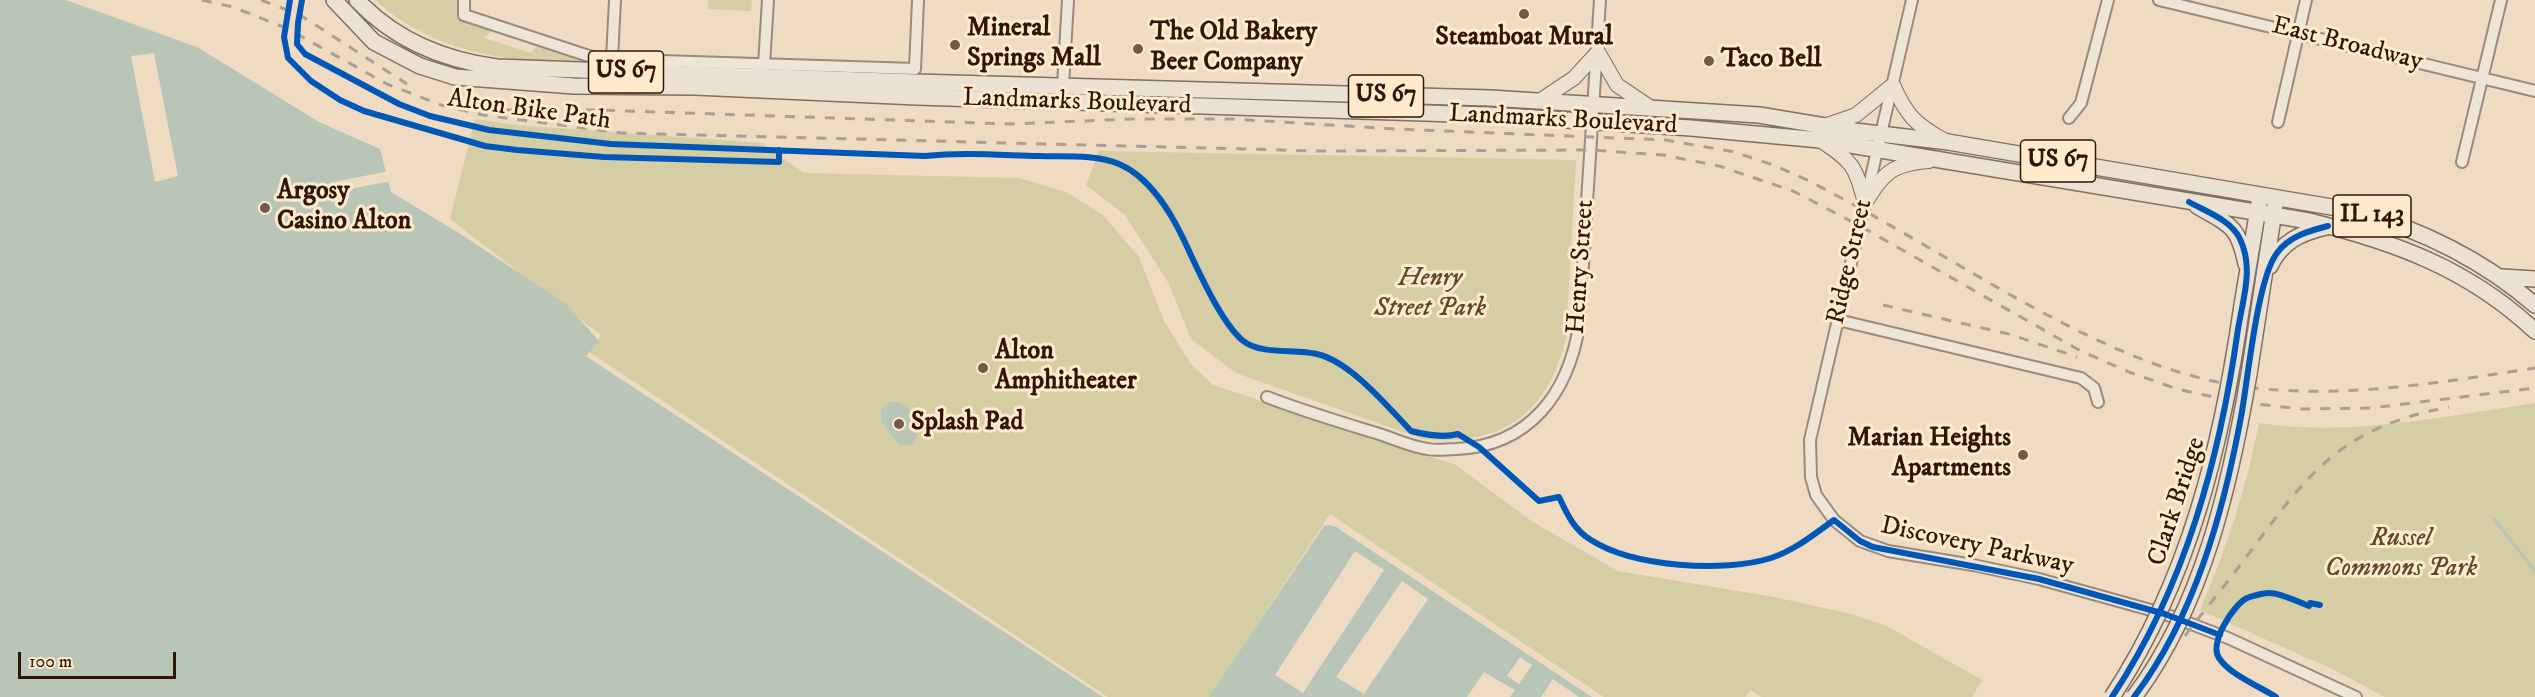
<!DOCTYPE html>
<style>
body{margin:0}
#map{position:relative;width:2535px;height:697px;overflow:hidden;background:#eedbc2;font-family:"IM FELL DW Pica",serif}
canvas{display:block}
.scale{position:absolute;left:18px;top:652px;width:158px;height:27px;box-sizing:border-box;border:3px solid #311506;border-top:0;padding-left:8px;font-size:18px;line-height:21px;white-space:nowrap;color:#311506;-webkit-text-stroke:4px #ffeacc;paint-order:stroke}
</style>
<div id="map">
<canvas width="2535" height="697"></canvas>
<div class="scale">100 m</div>
</div>
<script>
const ctx = document.querySelector('canvas').getContext('2d');
ctx.lineJoin = 'round';
function fillPath(path, color) { ctx.fillStyle = color; ctx.fill(path, 'evenodd'); }
function stroke(path, color, width, dash) { ctx.strokeStyle = color; ctx.lineWidth = width; ctx.lineCap = dash ? 'butt' : 'round'; ctx.setLineDash(dash || []); ctx.stroke(path); }
function drawText(font, color, halo, rows, align = 'center') {
  ctx.font = font + ' "IM FELL DW Pica",serif'; ctx.lineWidth = 6; ctx.setLineDash([]); ctx.textBaseline = 'middle'; ctx.strokeStyle = halo; ctx.fillStyle = color; for (const [text, x, y, turn = 0] of rows) {
    ctx.save(); ctx.translate(x, y); ctx.rotate((+turn || 0) * Math.PI / 180); ctx.textAlign = isNaN(turn) ? turn : align; if (halo) ctx.strokeText(text, 0, 0); ctx.fillText(text, 0, 0); ctx.restore();
  }
}
fillPath(new Path2D(`
 M 375,0 L 457,0 L 457,19 L 492,30 L 484,38 L 531,53 L 538,44 L 591,63 C 514,64 434,54 375,0 Z
 M 708,0 L 752,0 L 751,11 L 708,9 Z
 M 475,119 L 517,125 L 762,143 L 804,173 L 1019,178 L 1066,192 L 1103,215 L 1139,257 L 1164,321 L 1190,363 L 1213,385 L 1456,465 L 1533,522 L 1618,571 L 1774,597 L 1851,614 L 1885,625 L 1982,680 L 1972,697 L 1761,697 L 1751,690 L 1745,697 L 1604,697 L 1330,514 L 1210,697 L 1108,697 L 589,352 L 601,335 L 450,219 Z
 M 1099,151 L 1576,160 L 1566,338 C 1548,414 1501,447 1423,439 L 1236,373 L 1191,339 L 1169,284 L 1125,215 L 1086,185 Z
 M 2535,403 L 2535,697 L 2385,697 L 2332,669 L 2200,610 C 2226,550 2247,487 2259,423 C 2345,437 2449,416 2535,403 Z`), '#d5cda4');
fillPath(new Path2D(`
 M 0,0 L 66,0 L 197,47 L 319,122 L 380,149 L 391,192 L 462,235 L 565,303 L 599,341 L 586,356 L 1103,697 L 0,697 Z
 M997 384a7 7 0 1 1 14 0a7 7 0 1 1-14 0Z
 M 891,401 C 911,401 927,429 911,445 L 899,444 L 881,421 L 881,410 Z
 M 1329,525 L 1336,527 L 1592,697 L 1209,697 L 1324,526 Z`), '#b8c5b7');
fillPath(new Path2D(`
 M 154,53 L 178,176 L 155,182 L 131,56 Z
 M 389,171 L 391,181 L 330,193 L 329,183 Z
 M 1355,551 L 1384,570 L 1303,693 L 1275,675 Z
 M 1402,581 L 1428,599 L 1364,694 L 1336,677 Z
 M 1520,657 L 1532,665 L 1519,684 L 1507,676 Z
 M 1484,672 L 1515,690 L 1510,697 L 1467,697 Z
 M 1553,679 L 1579,697 L 1541,697 Z`), '#eedbc2');
stroke(new Path2D(`
 M 2494,519 L 2535,571`), '#b8c5b7', 3);
const minor = new Path2D(`
 M 464,0 L 464,15 L 598,59 L 915,69 L 918,0
 M 1912,0 L 1810,440 L 1811,477 L 1816,495 L 1834,520 L 1860,541 L 1888,551 L 1973,565 L 2039,579 L 2165,614 L 2228,638 L 2356,697
 M 2159,0 L 2535,91
 M 612,59 L 615,0
 M 764,65 L 768,0
 M 1063,86 L 1068,0
 M 2069,118 L 2081,103 L 2108,0
 M 2278,122 L 2306,0
 M 2462,162 L 2501,0
 M 1838,320 L 2081,378 L 2094,388 L 2098,402
 M 1267,397 C 1303,411 1340,422 1376,433 C 1393,438 1411,447 1428,449 C 1437,451 1447,449 1456,449 C 1529,446 1568,394 1579,326 L 1600,0`);
const major = new Path2D(`
 M 1541,100 L 1574,78 L 1598,52 L 1617,85 L 1651,108
 M 1824,126 L 1856,115 L 1893,85 C 1906,114 1915,125 1944,140
 M 1820,140 C 1853,162 1855,165 1865,203
 M 1865,203 C 1884,173 1891,164 1929,161`);
const highway = new Path2D(`
 M 334,0 L 374,42 L 420,66 L 455,77 L 574,86 L 695,87 L 917,97 L 1488,115 L 1691,128 L 1820,140 L 2309,221 C 2395,242 2469,269 2535,331
 M 357,0 C 395,40 443,60 497,67 L 915,82 L 1490,98 L 1759,115 L 1855,131 L 1948,142 L 2355,211 C 2422,230 2482,259 2535,305
 M 2197,206 C 2230,225 2238,225 2246,264
 M 2270,266 C 2282,241 2301,233 2326,227
 M 2502,277 L 2535,279
 M 2242,305 L 2259,203
 M 2249,374 L 2275,205`);
stroke(minor, '#998b7c', 14);
stroke(major, '#7e7062', 16);
stroke(highway, '#7e7062', 18);
stroke(minor, '#eee5d9', 10);
stroke(major, '#ebe1d2', 14);
stroke(highway, '#ebe1d2', 15);
stroke(new Path2D(`
 M 202,0 L 233,7 L 286,28 L 387,84 L 441,105 L 483,115 L 622,133 L 1320,151 L 1591,150 L 1663,155 L 1719,166 L 1793,191 L 1860,226 L 2079,350 L 2129,372 L 2177,389 L 2236,402 L 2303,409 L 2371,408 L 2535,388
 M 261,0 L 300,15 L 407,84
 M 505,110 L 599,110 L 1010,124 L 1131,119 L 1232,119 L 1396,129 L 1666,140 L 1734,152 L 1773,165 L 1805,179 C 1874,214 1940,255 2007,293 C 2088,338 2171,381 2264,389 C 2355,397 2445,382 2535,368
 M 1883,305 L 2009,334 L 2077,357
 M 2185,636 C 2204,610 2225,586 2244,560 C 2309,473 2337,429 2449,407`), '#a9a095', 3, [10, 10]);
const highwayBridge = new Path2D(`
 M 2112,697 C 2190,578 2222,444 2242,305
 M 2134,697 C 2203,605 2230,486 2249,374`);
stroke(highwayBridge, '#7e7062', 18, []);
stroke(highwayBridge, '#ebe1d2', 15);
stroke(new Path2D(`
 M 290,0 L 284,37 L 288,58 L 311,81 L 340,100 L 364,111 L 485,146 L 517,150 L 604,157 L 779,162 L 779,150
 M 302,0 L 298,23 L 297,44 L 305,54 L 399,104 L 430,116 L 489,130 L 611,144 L 925,156 C 962,152 1000,155 1038,156 C 1063,157 1095,154 1119,164 C 1148,176 1170,211 1183,238 C 1196,266 1220,321 1242,340 C 1261,356 1295,348 1317,354 C 1351,362 1387,406 1411,431 C 1427,435 1443,438 1458,434 L 1479,447 L 1539,501 L 1559,497 C 1567,514 1574,530 1591,540 C 1633,567 1724,573 1771,558 C 1795,550 1813,535 1834,520 L 1860,541 L 1873,547 L 2039,579 L 2165,614 L 2220,635
 M 2112,697 C 2185,587 2220,458 2238,329 C 2243,299 2254,268 2240,239 C 2231,220 2207,212 2189,202
 M 2134,697 C 2194,618 2223,514 2241,417 C 2248,380 2257,279 2277,253 C 2289,236 2309,231 2328,226
 M 2276,697 C 2259,686 2230,675 2219,658 C 2209,643 2233,605 2247,598 C 2252,596 2263,593 2269,593 C 2281,593 2298,602 2309,606 L 2310,603 L 2320,605`), '#0057b8', 6);
for (const [x, y, r, color] of [
 [1524,14,6,"#735a48"],
 [955,45,6,"#735a48"],
 [1138,49,6,"#735a48"],
 [1709,61,6,"#735a48"],
 [265,208,6,"#735a48"],
 [983,368,6,"#735a48"],
 [899,424,6,"#735a48"],
 [2023,455,6,"#735a48"]
]) { const dot = new Path2D(); dot.arc(x, y, r, 0, 2 * Math.PI); ctx.fillStyle = color; ctx.fill(dot); stroke(dot, '#ffeacc', 2); }
for (const [x, y, w] of [
 [626,72,75],
 [1386,96,75],
 [2058,161,75],
 [2372,216,78]
]) { const box = new Path2D(); box.roundRect(x - w / 2, y - 21, w, 42, 4.5); ctx.fillStyle = '#ffeacc'; ctx.fill(box); stroke(box, '#311506', 1.5); }
drawText('bold 24px', '#311506', null, [
 ["US 67",626,72],
 ["US 67",1386,96],
 ["US 67",2058,161],
 ["IL 143",2372,216]
]);
drawText('bold 26px', '#311506', '#ffeacc', [
 ["Mineral",967,30],
 ["Springs Mall",967,60],
 ["The Old Bakery",1150,34],
 ["Beer Company",1150,64],
 ["Steamboat Mural",1524,39,"center"],
 ["Taco Bell",1721,61],
 ["Argosy",277,193],
 ["Casino Alton",277,223],
 ["Alton",995,353],
 ["Amphitheater",995,383],
 ["Splash Pad",911,424],
 ["Marian Heights",2011,440,"right"],
 ["Apartments",2011,470,"right"]
], 'left');
drawText('26px', '#311506', '#ffeacc', [
 ["East Broadway",2347,45,14],
 ["Landmarks Boulevard",1077,103,2],
 ["Alton Bike Path",529,111,8],
 ["Landmarks Boulevard",1563,121,3],
 ["Ridge Street",1851,262,-77],
 ["Henry Street",1582,267,-86],
 ["Clark Bridge",2178,502,-72],
 ["Discovery Parkway",1977,547,12]
]);
drawText('italic 26px', '#5c492e', '#ffeacc', [
 ["Henry",1430,280],
 ["Street Park",1430,310],
 ["Russel",2401,540],
 ["Commons Park",2401,570]
]);
</script>
